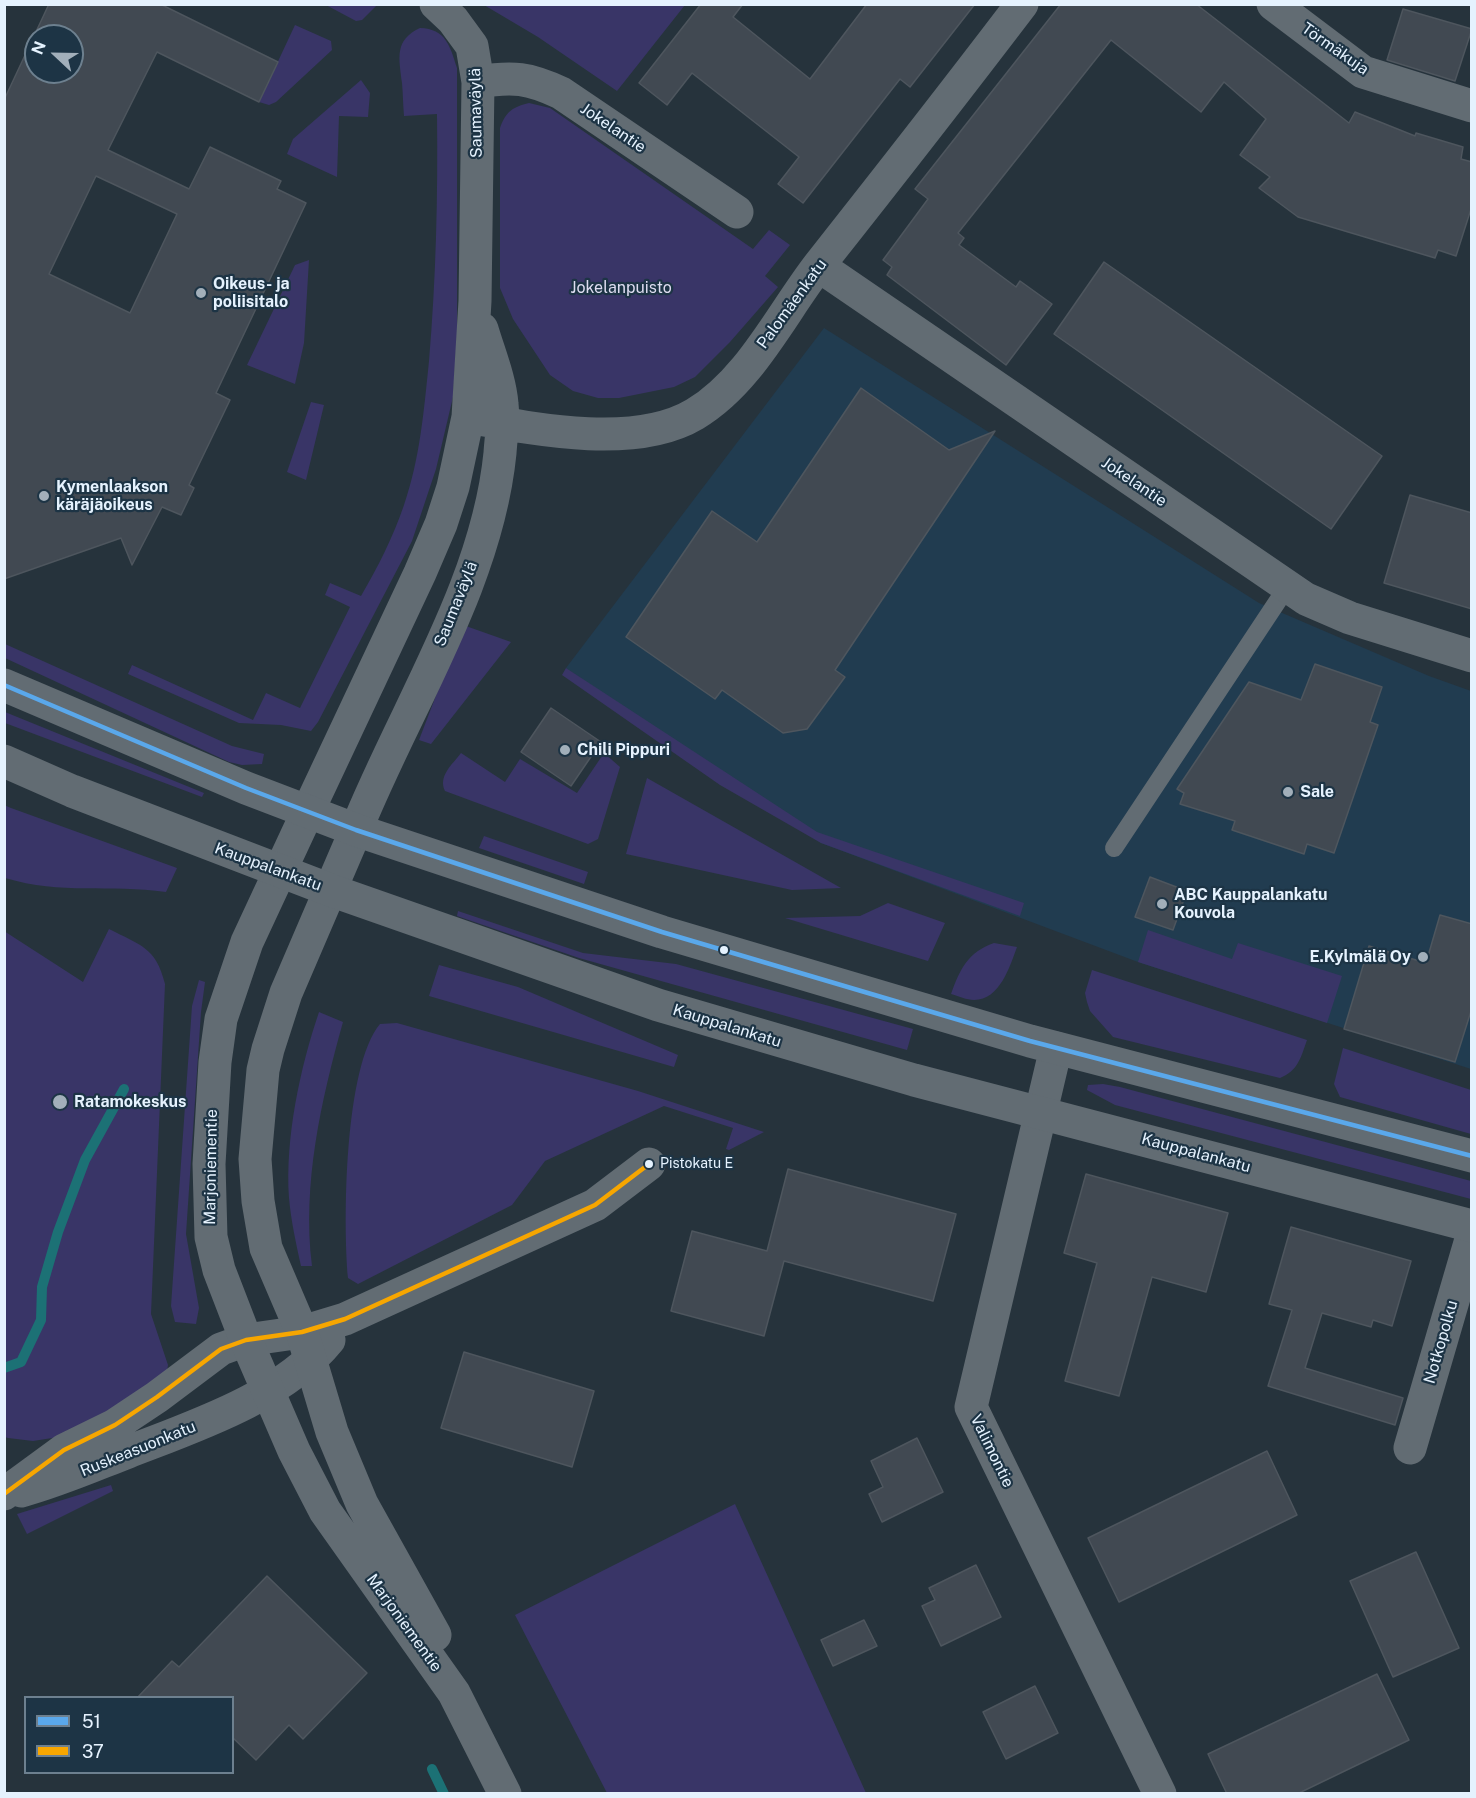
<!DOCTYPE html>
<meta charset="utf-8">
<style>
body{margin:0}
#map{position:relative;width:1476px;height:1798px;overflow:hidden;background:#26333c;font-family:"Public Sans",sans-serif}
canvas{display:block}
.frame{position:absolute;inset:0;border:6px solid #e5f2fe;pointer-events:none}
.legend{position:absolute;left:24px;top:1696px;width:210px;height:78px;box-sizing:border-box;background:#1d3445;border:2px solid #6d808f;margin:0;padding:8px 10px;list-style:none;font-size:18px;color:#e5f2fe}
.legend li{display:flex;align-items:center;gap:12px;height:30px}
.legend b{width:30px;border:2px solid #6d808f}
.north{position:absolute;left:24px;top:24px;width:60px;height:60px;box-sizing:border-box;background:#1d3445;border:2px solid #6d808f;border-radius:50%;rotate:292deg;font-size:16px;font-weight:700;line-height:24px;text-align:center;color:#e5f2fe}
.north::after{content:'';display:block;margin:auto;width:21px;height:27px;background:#a2afba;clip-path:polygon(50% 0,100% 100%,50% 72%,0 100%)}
</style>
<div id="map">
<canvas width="1476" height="1798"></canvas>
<div class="frame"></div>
<ul class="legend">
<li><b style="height:8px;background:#5aa8eb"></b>51</li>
<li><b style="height:8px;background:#f7a600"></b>37</li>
</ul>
<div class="north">N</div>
</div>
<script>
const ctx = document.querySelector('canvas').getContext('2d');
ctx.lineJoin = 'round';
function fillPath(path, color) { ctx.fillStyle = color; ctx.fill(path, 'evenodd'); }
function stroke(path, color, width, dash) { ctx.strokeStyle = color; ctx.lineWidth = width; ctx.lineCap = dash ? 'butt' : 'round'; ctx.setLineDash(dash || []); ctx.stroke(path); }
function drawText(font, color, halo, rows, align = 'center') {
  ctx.font = font + ' "Public Sans",sans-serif'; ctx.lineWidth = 4.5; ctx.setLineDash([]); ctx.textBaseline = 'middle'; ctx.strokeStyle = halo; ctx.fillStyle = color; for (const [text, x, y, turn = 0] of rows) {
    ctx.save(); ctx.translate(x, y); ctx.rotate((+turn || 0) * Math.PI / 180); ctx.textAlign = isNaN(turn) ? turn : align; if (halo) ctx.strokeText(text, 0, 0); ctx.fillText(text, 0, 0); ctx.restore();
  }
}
fillPath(new Path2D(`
 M 824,328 L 1259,603 L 1429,676 L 1471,691 L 1471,1069 L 1138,962 L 821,843 L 566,668 Z`), '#213c50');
fillPath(new Path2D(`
 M 326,5 L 377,5 L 362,20 L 356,21 Z
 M 484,5 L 685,5 L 617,91 L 538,37 Z
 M 295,25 L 331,41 L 332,50 L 276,102 L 269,105 L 259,102 Z
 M 420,28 C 446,29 450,46 457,68 L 457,336 L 453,397 L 436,469 L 412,541 L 318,722 L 311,731 L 281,725 L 239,723 L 128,674 L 132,665 L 253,720 L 266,693 L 300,708 L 350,607 L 325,595 L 330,583 L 361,596 C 378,567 393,537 404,505 C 420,459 424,410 429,361 C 436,279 438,197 437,114 L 404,116 C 403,105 403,94 402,83 C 399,58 394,40 420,28 Z
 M 361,80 L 370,93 L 368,117 L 339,116 L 337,177 L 287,154 L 293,139 Z
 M 529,103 L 550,108 L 753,249 L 769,230 L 790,245 L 765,276 L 778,287 L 730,342 L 695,377 L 674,387 L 619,398 L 598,398 L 573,391 L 550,375 L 513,319 L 500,288 L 500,128 C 506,111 513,107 529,103 Z
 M 309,260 L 304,343 L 295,384 L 247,365 L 295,265 Z
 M 311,402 L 324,405 L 306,480 L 287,472 Z
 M 463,625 L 511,642 L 431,744 L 419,740 Z
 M 5,644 L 232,746 L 264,754 L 262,764 L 242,765 L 229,762 L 5,658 Z
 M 566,668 L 817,832 L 1024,903 L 1020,916 L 821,843 L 720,785 L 562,675 Z
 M 5,712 L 204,793 L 202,797 L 5,723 Z
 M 461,753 L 505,782 L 520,759 L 577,793 L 604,753 L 620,767 L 598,839 L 588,844 L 445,791 C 438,776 452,765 461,753 Z
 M 647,778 L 841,888 L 792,890 L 626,854 Z
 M 4,805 L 11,808 L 177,868 L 166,892 C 109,884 62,895 5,878 Z
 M 484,836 L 588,872 L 584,884 L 479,848 Z
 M 888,903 L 945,923 L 928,961 L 785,918 L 860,916 Z
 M 458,911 L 583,953 L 676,964 L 913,1029 L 907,1050 L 579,958 L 457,916 Z
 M 109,929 C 140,945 156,947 165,984 L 151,1314 L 168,1365 L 166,1377 L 65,1436 L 33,1441 L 8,1438 L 5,1437 L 4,931 L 83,982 Z
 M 1148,930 L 1232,959 L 1238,943 L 1342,976 L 1327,1023 L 1138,962 Z
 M 994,943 L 1017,947 C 1010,966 1000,1000 974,1000 C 967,1000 958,996 951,994 C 960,969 968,952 994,943 Z
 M 439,965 L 518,987 L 678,1055 L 674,1067 L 429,996 Z
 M 1092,970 L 1307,1040 C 1301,1057 1298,1071 1280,1078 L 1113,1037 L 1090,1011 L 1087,1002 L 1085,993 Z
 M 199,980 L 205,982 L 201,1012 L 186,1234 L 199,1308 L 196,1324 L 175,1322 L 171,1306 L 192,1006 Z
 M 319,1012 L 343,1022 C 321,1101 302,1184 312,1266 L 301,1266 C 296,1243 291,1221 289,1198 C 285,1138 300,1068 319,1012 Z
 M 397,1023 L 638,1091 L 764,1132 L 729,1150 L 726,1149 L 733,1128 L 664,1106 L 545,1161 L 512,1205 L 358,1284 L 348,1278 C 343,1222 344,1067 380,1024 Z
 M 1343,1048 L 1471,1090 L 1471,1134 L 1340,1097 L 1334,1084 Z
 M 1103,1084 L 1120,1087 L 1471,1181 L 1471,1199 L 1115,1105 L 1087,1090 L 1088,1085 Z
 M 111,1485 L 113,1491 L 27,1534 L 17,1514 Z
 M 735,1504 L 866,1793 L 607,1793 L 515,1615 Z`), '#393567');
stroke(new Path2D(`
 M 4,1368 L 21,1362 L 41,1320 L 42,1287 L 58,1232 L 85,1160 L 124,1089
 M 432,1769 L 444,1794`), '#1c7175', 10);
const building = new Path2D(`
 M 49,4 L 160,4 L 278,62 L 259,102 L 157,52 L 108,150 L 189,189 L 210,147 L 281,181 L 277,189 L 306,203 L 216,393 L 230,400 L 189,485 L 194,488 L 181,515 L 162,507 L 132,565 L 121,538 L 4,579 L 4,100 ZM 36,36 L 72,36 L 72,72 L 36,72 ZM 96,176 L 177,214 L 130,313 L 49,274 Z
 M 701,4 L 743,4 L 733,17 L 810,79 L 867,4 L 975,4 L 910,87 L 900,79 L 803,203 L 778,184 L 799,157 L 692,73 L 667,105 L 639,83 Z
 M 1061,4 L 1196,4 L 1349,123 L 1355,112 L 1415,136 L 1416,133 L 1463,147 L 1461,159 L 1472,162 L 1472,206 L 1456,256 L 1438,250 L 1435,258 L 1298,217 L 1259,188 L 1270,177 L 1240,155 L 1266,119 L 1224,82 L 1201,112 L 1111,40 L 958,233 L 964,238 L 959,245 L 1016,287 L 1020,281 L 1052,304 L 1006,365 L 887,275 L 892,267 L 883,260 L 928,199 L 915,189 Z
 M 1403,9 L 1472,29 L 1455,81 L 1387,60 Z
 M 1104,262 L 1382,456 L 1331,529 L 1054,334 Z
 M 861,388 L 949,450 L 995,431 L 835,670 L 845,677 L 807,729 L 783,733 L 722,690 L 715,699 L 626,637 L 712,511 L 757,542 Z
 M 1410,495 L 1472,513 L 1472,609 L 1384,583 Z
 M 1315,664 L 1382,687 L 1370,722 L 1378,725 L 1334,853 L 1307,844 L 1304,854 L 1232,830 L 1235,821 L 1180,804 L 1184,793 L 1177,789 L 1249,682 L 1301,700 Z
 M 551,708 L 601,742 L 571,786 L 521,752 Z
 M 1150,877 L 1187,891 L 1173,930 L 1135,917 Z
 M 1440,915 L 1472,924 L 1472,1008 L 1455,1062 L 1344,1029 L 1369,946 L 1426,963 Z
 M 788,1169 L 956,1214 L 933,1301 L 784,1261 L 764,1336 L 671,1311 L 692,1231 L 767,1251 Z
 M 1086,1174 L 1228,1213 L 1206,1292 L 1152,1277 L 1119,1396 L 1065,1381 L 1097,1263 L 1064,1253 Z
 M 1291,1227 L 1411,1261 L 1392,1326 L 1373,1320 L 1371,1327 L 1322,1313 L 1305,1368 L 1403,1398 L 1395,1425 L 1268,1386 L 1292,1310 L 1269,1304 Z
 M 464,1352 L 594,1391 L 572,1467 L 441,1428 Z
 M 917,1438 L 943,1492 L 882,1522 L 869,1494 L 883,1487 L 871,1461 Z
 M 1267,1451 L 1297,1515 L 1119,1602 L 1088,1538 Z
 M 1416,1552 L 1459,1648 L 1393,1677 L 1350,1581 Z
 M 976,1565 L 1001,1617 L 941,1646 L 922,1606 L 935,1600 L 929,1588 Z
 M 267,1576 L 367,1673 L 303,1739 L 289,1725 L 256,1760 L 232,1737 L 232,1698 L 137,1698 L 172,1661 L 179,1667 Z
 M 864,1620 L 877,1646 L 833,1666 L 821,1640 Z
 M 1377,1674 L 1409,1740 L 1297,1794 L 1227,1794 L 1208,1754 Z
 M 1035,1686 L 1058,1733 L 1006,1759 L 983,1712 Z`);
fillPath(building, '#414952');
stroke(building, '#4e565e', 1.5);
stroke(new Path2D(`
 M 1114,848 L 1287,587`), '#626c73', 18);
stroke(new Path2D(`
 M 1273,4 L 1363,72 L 1472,106
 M 478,82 C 513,76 529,78 561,93 L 737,212
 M 819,266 L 1306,599 L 1350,618 L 1472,656
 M 468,417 C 533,429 635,450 695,414 C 750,381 781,314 819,265 C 887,179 955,92 1022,4
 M 308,811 L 420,573 L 441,524 L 453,487 L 468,417 L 475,301 L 478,82 L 472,46 L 453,20 L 436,4
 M 356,830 C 405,708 487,585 500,453 C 501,437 504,421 502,404 C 500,379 489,353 482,329
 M 1056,1048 L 971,1407 L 1160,1794
 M 1410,1448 L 1472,1236
 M 21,1491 C 58,1481 92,1466 128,1452 C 195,1426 283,1397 329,1340
 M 4,1494 L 64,1450 L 115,1425 L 157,1397 L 221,1349 L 246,1340 L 302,1332 L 345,1319 L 595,1205 L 649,1164`), '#626c73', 33);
stroke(new Path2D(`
 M 308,811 L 247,942 L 221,1019 L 215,1062 L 209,1164 L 211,1237 L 219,1270 L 246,1340 L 294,1451 L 325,1511 L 454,1693 L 505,1794
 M 356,830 L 286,993 L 268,1049 L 263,1070 L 255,1159 L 258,1201 L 266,1248 L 302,1332 L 332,1432 L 362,1504 L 435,1635`), '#626c73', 33);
stroke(new Path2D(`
 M 4,685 L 246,788 L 356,830 L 662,932 L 1030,1041 L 1472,1156
 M 4,761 L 72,791 L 330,890 L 658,1005 L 914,1080 L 1472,1226`), '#626c73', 33);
stroke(new Path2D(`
 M 4,685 L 246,788 L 356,830 L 662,932 L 1030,1041 L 1472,1156`), '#5aa8eb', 4.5);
stroke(new Path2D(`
 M 4,1494 L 64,1450 L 115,1425 L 157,1397 L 221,1349 L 246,1340 L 302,1332 L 345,1319 L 595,1205 L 649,1164`), '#f7a600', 4.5);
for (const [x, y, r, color] of [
 [201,293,6,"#a2afba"],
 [44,496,6,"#a2afba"],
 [565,750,6,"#a2afba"],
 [1288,792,6,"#a2afba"],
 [1162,904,6,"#a2afba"],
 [724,950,5,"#e5f2fe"],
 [1423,957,6,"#a2afba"],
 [60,1102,8,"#a2afba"],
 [649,1164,5,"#e5f2fe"]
]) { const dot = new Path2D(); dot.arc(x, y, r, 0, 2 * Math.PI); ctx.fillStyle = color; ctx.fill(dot); stroke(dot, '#1d3445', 2); }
drawText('14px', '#e5f2fe', '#1d3445', [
 ["Pistokatu E",660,1164]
], 'left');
drawText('16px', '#e5f2fe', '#1d3445', [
 ["Törmäkuja",1335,49,35],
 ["Saumaväylä",476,113,-91],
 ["Jokelantie",613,128,34],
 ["Palomäenkatu",792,304,-54],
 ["Jokelantie",1134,482,34],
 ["Saumaväylä",456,604,-68],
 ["Kauppalankatu",268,867,20],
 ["Kauppalankatu",727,1026,17],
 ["Kauppalankatu",1196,1153,15],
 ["Marjoniementie",211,1167,-89],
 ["Notkopolku",1441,1342,-74],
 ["Ruskeasuonkatu",138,1449,-22],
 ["Valimontie",992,1451,64],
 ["Marjoniementie",404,1623,54]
]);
drawText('bold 16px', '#e5f2fe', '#1d3445', [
 ["Oikeus- ja",213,284],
 ["poliisitalo",213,302],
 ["Kymenlaakson",56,487],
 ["käräjäoikeus",56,505],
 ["Chili Pippuri",577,750],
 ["Sale",1300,792],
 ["ABC Kauppalankatu",1174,895],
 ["Kouvola",1174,913],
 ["E.Kylmälä Oy",1411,957,"right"],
 ["Ratamokeskus",74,1102]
], 'left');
drawText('16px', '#dddcf0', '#1d3445', [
 ["Jokelanpuisto",621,288]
]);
</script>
